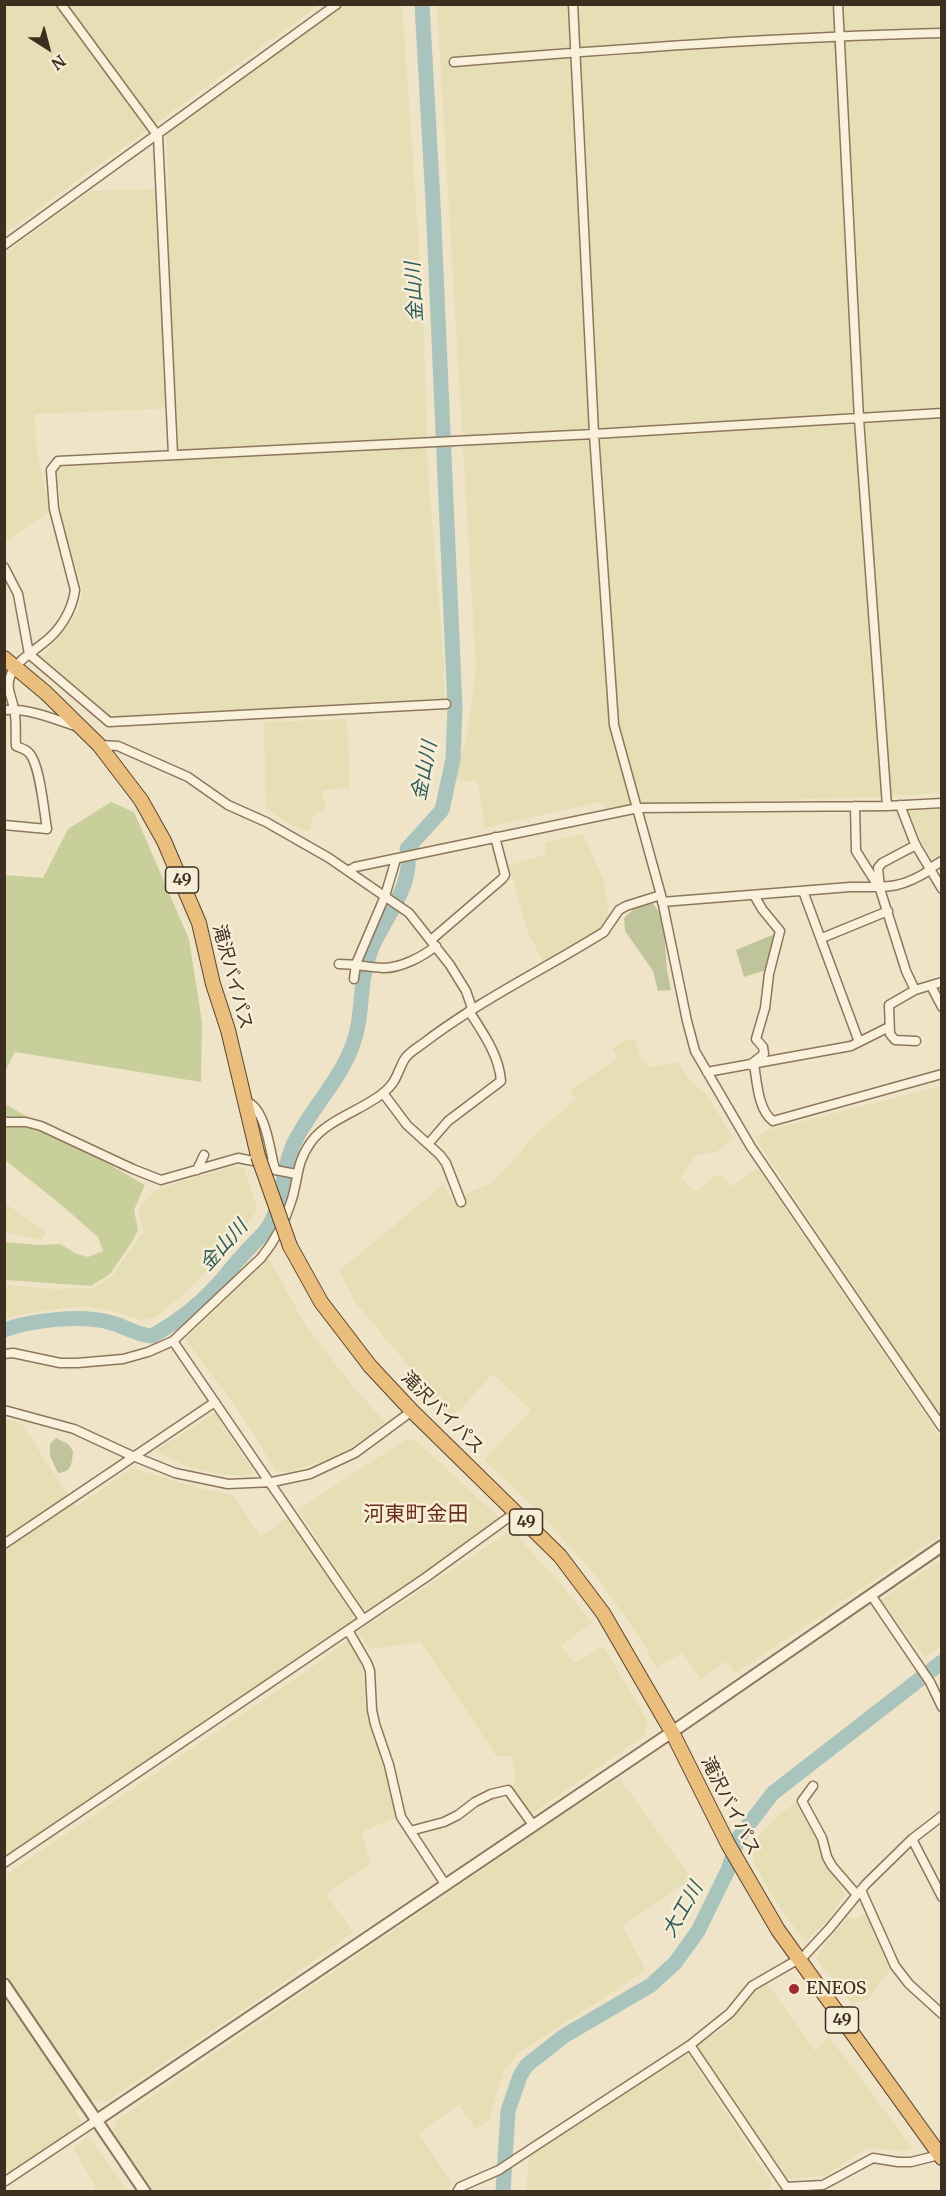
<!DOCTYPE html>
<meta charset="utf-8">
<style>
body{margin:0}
#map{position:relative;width:946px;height:2196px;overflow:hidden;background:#f0e4c8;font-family:Merriweather,serif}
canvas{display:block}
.frame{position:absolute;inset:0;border:6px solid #3d2e20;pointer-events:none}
.north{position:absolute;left:18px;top:18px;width:60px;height:60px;-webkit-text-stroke:4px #f7eed8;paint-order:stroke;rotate:144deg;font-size:16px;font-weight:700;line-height:24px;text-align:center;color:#3d2e20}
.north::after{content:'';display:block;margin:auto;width:21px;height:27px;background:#3d2e20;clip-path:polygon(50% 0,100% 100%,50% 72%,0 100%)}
</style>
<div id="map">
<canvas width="946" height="2196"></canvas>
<div class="frame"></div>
<div class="north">N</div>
</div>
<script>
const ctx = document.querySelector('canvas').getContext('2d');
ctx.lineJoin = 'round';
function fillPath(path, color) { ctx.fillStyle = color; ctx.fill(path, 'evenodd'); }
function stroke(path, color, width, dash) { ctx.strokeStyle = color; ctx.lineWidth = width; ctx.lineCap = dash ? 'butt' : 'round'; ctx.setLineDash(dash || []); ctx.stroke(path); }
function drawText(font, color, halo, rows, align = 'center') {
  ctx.font = font + ' Merriweather,"Noto Sans JP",serif'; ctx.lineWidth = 5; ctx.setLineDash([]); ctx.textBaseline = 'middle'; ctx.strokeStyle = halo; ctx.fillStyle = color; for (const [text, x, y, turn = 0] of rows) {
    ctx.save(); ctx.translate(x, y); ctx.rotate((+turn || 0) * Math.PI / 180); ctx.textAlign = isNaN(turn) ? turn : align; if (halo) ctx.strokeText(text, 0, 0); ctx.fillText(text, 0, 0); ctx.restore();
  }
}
fillPath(new Path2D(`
 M 5,5 L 319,5 L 5,233 Z
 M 340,5 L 402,5 L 423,303 L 428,472 L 444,663 L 444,700 L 109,717 L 43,657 L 75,617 L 82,600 L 82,586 L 63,527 L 57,470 L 61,466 L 178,461 L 177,408 L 35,414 L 36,448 L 50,511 L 5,542 L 5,253 L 91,191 L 168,189 L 166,133 Z
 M 437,5 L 941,5 L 941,793 L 875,797 L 644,804 L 608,808 L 599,802 L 485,828 L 478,781 L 452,781 L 467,736 L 476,669 Z
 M 347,719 L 350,788 L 322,790 L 326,809 L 314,814 L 310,830 L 301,830 L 266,809 L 264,722 Z
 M 941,809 L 941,857 L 934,862 L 924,846 L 908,811 Z
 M 583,834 L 604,881 L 609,916 L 602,927 L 588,938 L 543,961 L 528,934 L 509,865 L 546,855 L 545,842 Z
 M 635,1039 L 641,1058 L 650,1067 L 677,1062 L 690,1081 L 704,1091 L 734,1139 L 716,1152 L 696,1155 L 681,1178 L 696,1192 L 716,1175 L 722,1175 L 730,1187 L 758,1168 L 941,1438 L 941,1535 L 735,1673 L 726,1661 L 701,1679 L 682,1653 L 656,1668 L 642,1640 L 597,1577 L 538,1511 L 484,1460 L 531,1410 L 493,1374 L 449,1421 L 418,1377 L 355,1302 L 339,1271 L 443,1185 L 454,1202 L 472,1191 L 492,1183 L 518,1155 L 533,1136 L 576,1099 L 570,1090 L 618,1058 L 612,1048 L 626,1040 Z
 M 941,1086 L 942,1086 L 941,1418 L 755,1138 L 768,1130 Z
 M 236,1166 L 244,1168 L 258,1209 L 237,1239 L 187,1291 L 155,1318 L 140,1320 L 114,1311 L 83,1306 L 33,1312 L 5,1318 L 5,1285 L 54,1289 L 92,1288 L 99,1285 L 112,1276 L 143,1232 L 138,1209 L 146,1199 L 154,1192 L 182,1181 Z
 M 5,1203 L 46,1232 L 41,1240 L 5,1232 Z
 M 269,1259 L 306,1326 L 355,1389 L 385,1422 L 365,1438 L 334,1457 L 291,1472 L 275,1471 L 257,1439 L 231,1400 L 185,1339 Z
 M 215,1413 L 254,1473 L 242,1476 L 220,1474 L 191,1468 L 155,1451 Z
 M 5,1419 L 21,1423 L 76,1507 L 132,1468 L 194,1487 L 233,1495 L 260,1537 L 287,1518 L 356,1618 L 5,1858 Z
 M 406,1439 L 416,1441 L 500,1518 L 489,1528 L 366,1614 L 298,1510 Z
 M 512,1530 L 565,1589 L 592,1623 L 561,1645 L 574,1663 L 603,1646 L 647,1720 L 645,1735 L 530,1815 L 513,1790 L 515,1775 L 512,1756 L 496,1756 L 421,1642 L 370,1649 L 358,1632 Z
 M 941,1560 L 941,1646 L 925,1657 L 880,1600 Z
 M 348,1640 L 359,1657 L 365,1682 L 365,1706 L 368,1720 L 390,1787 L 396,1818 L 361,1832 L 371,1864 L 326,1894 L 353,1932 L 281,1984 L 107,2101 L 93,2100 L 76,2111 L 82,2124 L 9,2175 L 5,2169 L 5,1875 L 301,1675 Z
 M 620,1779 L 692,1879 L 622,1926 L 646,1970 L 520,2052 L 504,2071 L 492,2107 L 490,2119 L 476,2129 L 459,2105 L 419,2133 L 452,2184 L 445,2191 L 154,2191 L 113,2131 L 117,2120 L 571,1809 Z
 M 795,1803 L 814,1831 L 820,1854 L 845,1894 L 827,1921 L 806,1941 L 803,1940 L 768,1889 L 754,1862 L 753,1848 L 762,1831 L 777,1816 Z
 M 866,1914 L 890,1970 L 868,1999 L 852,2004 L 816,1958 L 847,1917 L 854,1919 Z
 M 767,1983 L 815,2051 L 828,2037 L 848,2061 L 913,2149 L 899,2151 L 867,2148 L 825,2176 L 786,2179 L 697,2045 L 728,2025 L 752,1992 Z
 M 687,2053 L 772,2183 L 768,2191 L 526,2191 L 529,2157 Z
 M 89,2137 L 128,2191 L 91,2191 L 96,2188 L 73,2148 Z`), '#e6deb5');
fillPath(new Path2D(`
 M 111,802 L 134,812 L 189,939 L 202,1022 L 201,1082 L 15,1052 L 5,1072 L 5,875 L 43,878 L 68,829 Z
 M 5,1104 L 145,1185 L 134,1210 L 138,1230 L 132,1242 L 110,1274 L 91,1286 L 5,1280 L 5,1242 L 38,1245 L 60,1244 L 77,1254 L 88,1257 L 103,1251 L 98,1237 L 59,1203 L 5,1160 Z`), '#c9cf9b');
fillPath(new Path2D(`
 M 651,902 C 666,916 664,938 666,956 C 666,967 669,979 671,990 L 658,991 L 653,971 L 625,931 L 624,918 L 634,909 Z
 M 777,933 L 769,969 L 744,977 L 736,950 Z
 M 56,1438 L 68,1444 L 73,1451 C 72,1463 72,1472 58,1473 L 50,1456 L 50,1444 Z`), '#bfc49a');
stroke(new Path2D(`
 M 4,1330 C 33,1320 82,1314 112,1323 C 126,1327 137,1335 152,1336 C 175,1323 198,1306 216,1286 C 226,1276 233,1265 243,1255 C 251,1245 264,1235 270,1224 C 283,1200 282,1171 293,1145 C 309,1111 338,1083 352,1047 C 365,1013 357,986 371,950 C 384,918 415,885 407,849 L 442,810 L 453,759 L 455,707 L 433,202 L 422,4
 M 503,2192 L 508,2111 L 520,2076 L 527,2065 L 564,2036 L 651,1985 L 675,1963 L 698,1931 L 728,1870 L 739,1837 L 773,1793 L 942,1662`), '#a9c4bc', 15);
const minor = new Path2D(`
 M 61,4 L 158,136 L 173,455
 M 573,4 L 594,434 L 614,725 L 661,895 L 687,1021 L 695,1051 L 751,1147 L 942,1427
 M 838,4 L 859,419 L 887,806
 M 454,62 C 616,49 779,37 942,33
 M 4,245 L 337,4
 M 4,567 L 18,594 L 29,654 L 109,722 L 446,704
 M 4,710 C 29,708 54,719 78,727
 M 99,745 L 118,746 L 188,777 L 228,805 L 266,822 L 329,858 L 409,913 L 450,965 L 466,991 L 472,1008
 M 900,805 L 915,844 L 942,889
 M 855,806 L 856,851 L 880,889 L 906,971 L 915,990
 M 4,825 L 47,829 C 44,812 40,764 29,753 C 26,749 20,748 16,746 C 15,734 17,720 14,709 C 12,697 6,689 10,677 C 15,662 31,653 42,644 C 60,631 72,611 75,590 L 54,509 L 51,470 L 58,461 L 594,434 L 942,413
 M 929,869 L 942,861
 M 348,871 L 355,867 L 638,808 L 887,806 L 942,803
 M 880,889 L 878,868 L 882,863 L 916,845
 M 803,891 L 859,1042
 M 662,902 L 850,887 C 885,887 899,890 930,870
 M 822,938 L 888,911
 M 431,940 L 502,879 L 505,875 L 495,837
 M 339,964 C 354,964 368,967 383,968 C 401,968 422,957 436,946
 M 354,979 L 356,964 L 385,896 L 396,859
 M 931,986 L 942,1007
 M 916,1041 L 895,1040 L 890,1034 L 889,1005 L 915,990 L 942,982
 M 754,1064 C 757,1082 758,1110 773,1121 L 942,1074
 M 750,1065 L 764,1054 L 763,1047 L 756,1039 L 765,1008 L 769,974 L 780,931 L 762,909 L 754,895
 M 707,1072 L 851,1046 L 889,1027
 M 383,1093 L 407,1125 L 440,1155 L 446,1163 L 461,1202
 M 244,1101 C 266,1105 270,1152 275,1170 L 296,1174
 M 4,1122 L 26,1122 L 41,1126 L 133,1169 L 161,1180 L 238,1158 L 274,1165
 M 429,1143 L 448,1121 L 501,1081 C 499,1055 483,1033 469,1011
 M 197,1170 L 204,1155
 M 173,1341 L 363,1619
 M 4,1354 L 13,1353 L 60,1363 L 77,1363 L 123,1359 L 148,1352 L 173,1341 L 261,1258 C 274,1242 285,1222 291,1202 C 299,1179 295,1164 311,1142 C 327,1120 360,1111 382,1094 C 397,1082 396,1075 404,1060 C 407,1054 415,1049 421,1045 C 478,1001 543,970 604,932 L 619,910 L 626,906 L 661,895
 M 4,1410 L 74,1429 L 128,1454 L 175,1473 L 228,1484 L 272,1482 L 310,1474 L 355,1453 L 412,1411
 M 4,1544 L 215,1402
 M 871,1595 L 930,1682 L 942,1707
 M 348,1630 L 367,1663 L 370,1671 L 372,1710 L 375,1724 L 389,1765 L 401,1817 L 445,1884
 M 813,1786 L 802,1801 L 822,1838 L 827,1857 L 832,1866 L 857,1895
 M 410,1831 L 444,1822 L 458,1815 L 475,1802 L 491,1794 L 508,1790 L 533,1825
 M 912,1839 L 942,1897
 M 4,1863 L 425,1578 L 516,1512
 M 861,1890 L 895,1966 L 909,1984 L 942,2014
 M 690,2045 L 786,2187 L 823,2185 L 873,2158 L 898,2162 L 911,2162 L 939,2155
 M 4,2182 L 97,2120
 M 457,2192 L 460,2187 L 499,2170 L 517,2158 L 690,2045 L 730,2013 L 752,1986 L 804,1956 L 829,1929 L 866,1884 L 912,1839 L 942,1816`);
const tertiary = new Path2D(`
 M 4,1984 L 145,2192
 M 97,2120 L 672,1732 L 942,1546`);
const trunk = new Path2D(`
 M 4,658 L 46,693 L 99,745 L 141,800 L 164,841 L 199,923 L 213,984 L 228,1030 L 258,1156
 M 290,1246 L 321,1302 L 370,1366 L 412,1411 L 560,1556 L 603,1613 L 672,1732 L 728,1844 L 778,1930 L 942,2158`);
stroke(minor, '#8d765c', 11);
stroke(tertiary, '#8d765c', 14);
stroke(trunk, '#5b4430', 16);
stroke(minor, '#faf1dc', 8);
stroke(tertiary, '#faf1dc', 10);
stroke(trunk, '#eabe7c', 14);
const trunkBridge = new Path2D(`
 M 258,1156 L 290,1246`);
stroke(trunkBridge, '#5b4430', 16, []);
stroke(trunkBridge, '#eabe7c', 14);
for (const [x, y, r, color] of [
 [794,1989,6,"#9e2a2b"]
]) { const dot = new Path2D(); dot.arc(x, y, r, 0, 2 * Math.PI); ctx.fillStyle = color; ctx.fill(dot); stroke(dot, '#f7eed8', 2); }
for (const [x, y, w] of [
 [182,880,33],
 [526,1522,33],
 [842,2020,33]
]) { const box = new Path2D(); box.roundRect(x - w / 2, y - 13, w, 26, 4.5); ctx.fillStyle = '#f7eed8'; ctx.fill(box); stroke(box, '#3d2e20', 1.5); }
drawText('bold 16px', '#3d2e20', null, [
 ["49",182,880],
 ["49",526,1522],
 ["49",842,2020]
]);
drawText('18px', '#3d2e20', '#f7eed8', [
 ["滝沢バイパス",232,977,75],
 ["滝沢バイパス",442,1413,45],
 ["滝沢バイパス",730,1806,63]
]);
drawText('18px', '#3d2e20', '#f7eed8', [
 ["ENEOS",806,1989]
], 'left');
drawText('italic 20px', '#2f5d5a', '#f7eed8', [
 ["金山川",415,292,-93],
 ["金山川",425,771,-79],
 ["金山川",224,1246,-48],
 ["大工川",683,1910,-60]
]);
drawText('21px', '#6b2e1e', '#f7eed8', [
 ["河東町金田",416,1515]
]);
</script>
